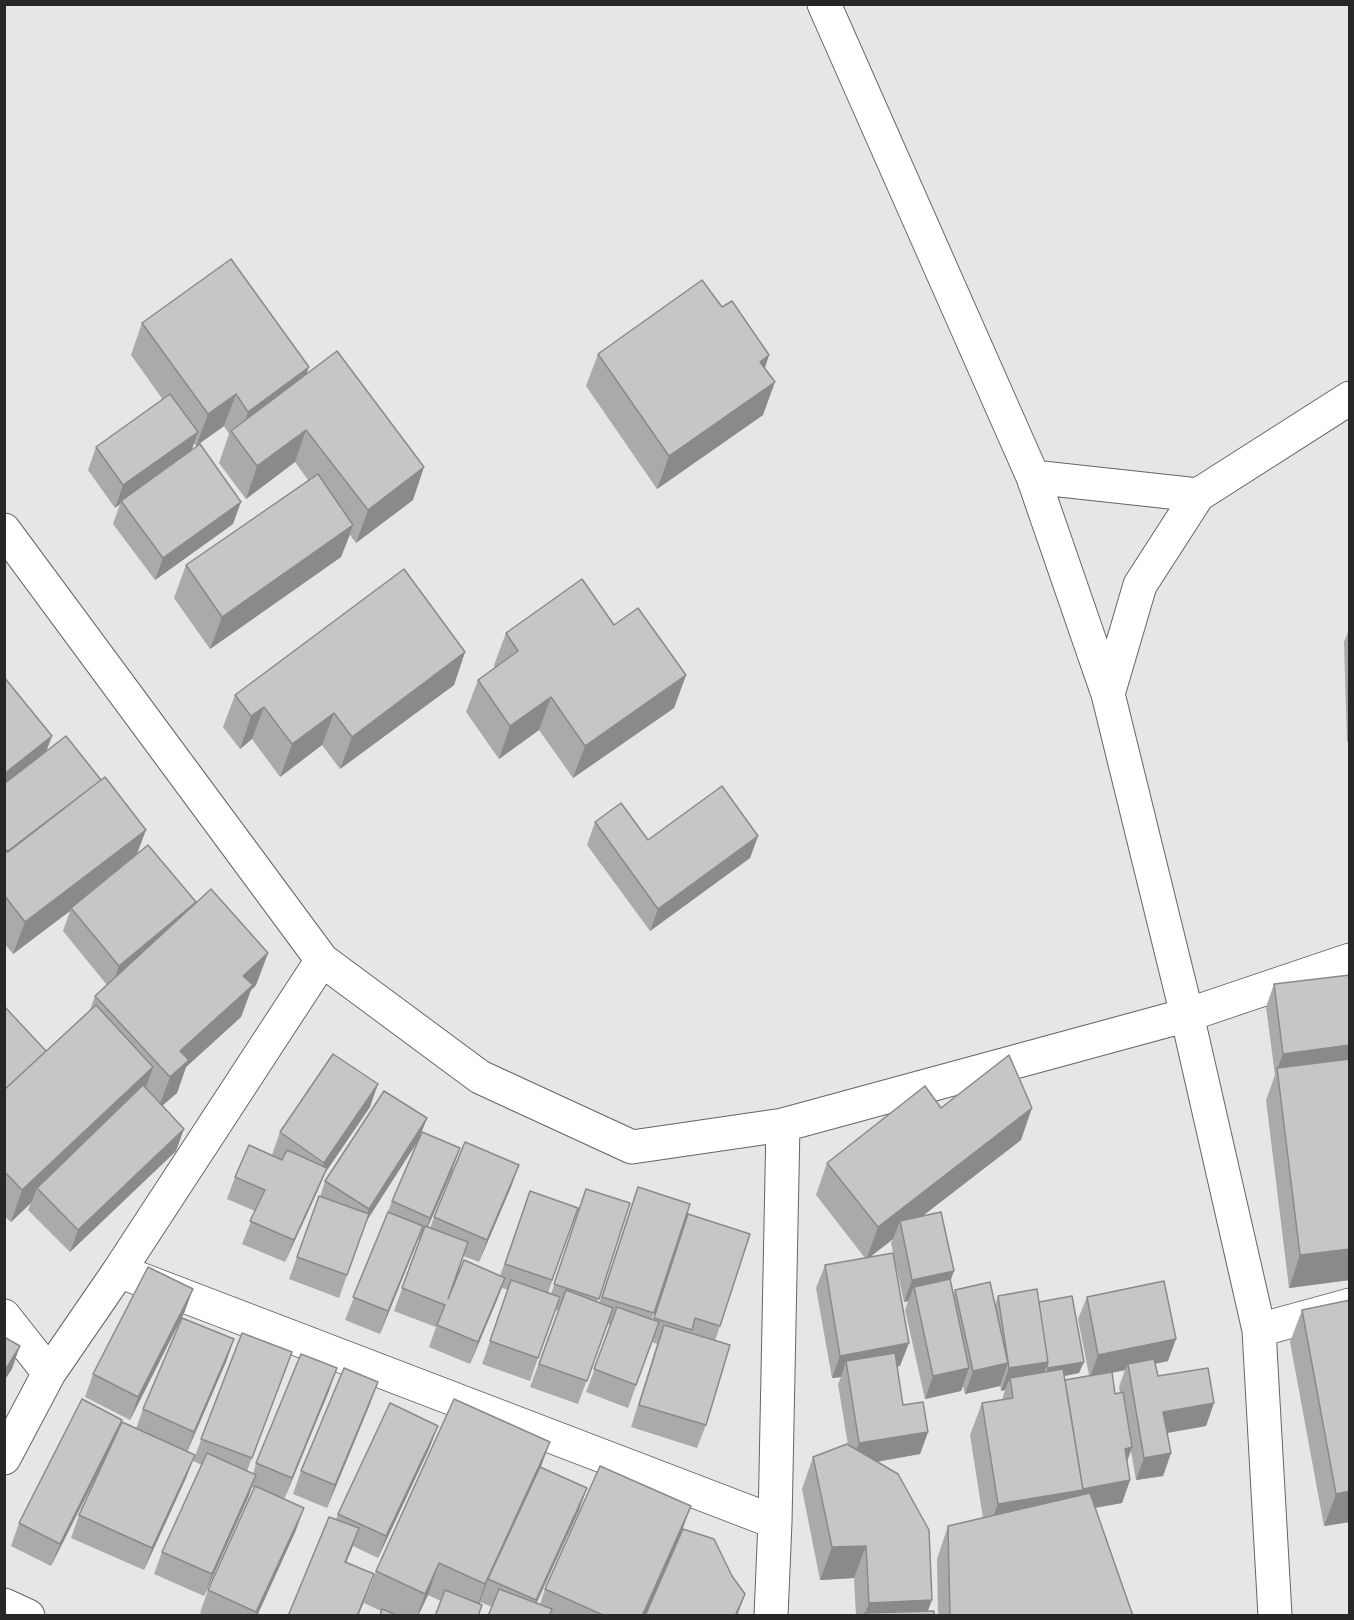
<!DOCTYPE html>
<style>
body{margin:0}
#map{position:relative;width:1354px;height:1620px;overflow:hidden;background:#e4e6e7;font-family:"Nunito Sans",sans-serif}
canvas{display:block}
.frame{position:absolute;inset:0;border:6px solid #272728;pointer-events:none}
</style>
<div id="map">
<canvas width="1354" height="1620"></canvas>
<div class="frame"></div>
</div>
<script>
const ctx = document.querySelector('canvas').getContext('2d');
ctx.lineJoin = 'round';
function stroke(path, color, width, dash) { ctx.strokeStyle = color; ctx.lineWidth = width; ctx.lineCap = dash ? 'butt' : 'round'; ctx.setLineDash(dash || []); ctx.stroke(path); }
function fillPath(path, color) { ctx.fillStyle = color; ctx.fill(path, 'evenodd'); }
const street = new Path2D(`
 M 824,4 L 1033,477 L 1108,694 L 1187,1015 L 1259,1330 L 1275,1616
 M 1033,477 L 1198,495
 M 4,530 L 322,960 L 480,1077 L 632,1147 L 783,1125 L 1187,1015 L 1350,960
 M 1108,694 L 1140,585 L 1198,495 L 1350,398
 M 119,1271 L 775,1522
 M 4,1316 L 49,1373
 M 1259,1330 L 1350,1305
 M 4,1458 L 49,1373 L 119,1271 L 322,960
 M 4,1605 L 28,1616
 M 771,1616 L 775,1522 L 783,1125`);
stroke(street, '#646566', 35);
stroke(street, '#fff', 33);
fillPath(new Path2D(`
 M 142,323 L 307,374 L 413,500 L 356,543 L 350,535 L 341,557 L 210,649 L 174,598 L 186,565 L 308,480 L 295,462 L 246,499 L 219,463 L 229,434 L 224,426 L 196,446 L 194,443 L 191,450 L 233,524 L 155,580 L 113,524 L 120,504 L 115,508 L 88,470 L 96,447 L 163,400 L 131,355 Z
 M 598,354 L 769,355 L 765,368 L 763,415 L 657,489 L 586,386 Z
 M 614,625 L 686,675 L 674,708 L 573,778 L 539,730 L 499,759 L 466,712 L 478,680 L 495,668 L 494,665 L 506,633 Z
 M 1350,627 L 1350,742 L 1347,742 L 1344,642 Z
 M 465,652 L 454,685 L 340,769 L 322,745 L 280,777 L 252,739 L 240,749 L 223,727 L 235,695 Z
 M 4,677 L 52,736 L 46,751 L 137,854 L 196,902 L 268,953 L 256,985 L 251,990 L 241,1017 L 186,1067 L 177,1093 L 162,1106 L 176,1151 L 70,1252 L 28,1210 L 31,1203 L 11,1222 L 4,1216 L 4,1006 L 46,1051 L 90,1010 L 95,996 L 107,985 L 63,931 L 70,911 L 13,954 L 4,943 Z
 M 595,822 L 648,840 L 758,836 L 750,858 L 650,931 L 587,845 Z
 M 1274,984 L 1350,1280 L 1289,1288 L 1266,1100 L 1275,1075 L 1266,1007 Z
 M 370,1107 L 325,1173 L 318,1190 L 285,1262 L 242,1244 L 255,1211 L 227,1199 L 235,1177 L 276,1157 L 272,1155 L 280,1132 Z
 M 941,1108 L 1021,1140 L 923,1215 L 950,1280 L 954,1295 L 955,1290 L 995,1305 L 998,1296 L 1039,1302 L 1079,1373 L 1065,1376 L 1065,1380 L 1089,1375 L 1078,1319 L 1087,1297 L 1168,1361 L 1155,1364 L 1158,1376 L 1214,1403 L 1206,1426 L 1167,1433 L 1171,1453 L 1163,1476 L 1136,1480 L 1131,1451 L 1127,1461 L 1130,1480 L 1122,1503 L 1095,1508 L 1133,1616 L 938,1616 L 937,1559 L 948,1526 L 983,1518 L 970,1435 L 982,1403 L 1002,1400 L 1005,1390 L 1001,1391 L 1000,1384 L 1000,1386 L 965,1394 L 963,1386 L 961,1391 L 925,1399 L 905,1310 L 908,1301 L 904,1302 L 891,1243 L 893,1239 L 869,1258 L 900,1366 L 897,1366 L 903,1405 L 928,1432 L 920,1454 L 877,1462 L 928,1611 L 934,1616 L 856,1616 L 854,1578 L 820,1580 L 802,1489 L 813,1457 L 848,1445 L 838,1384 L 841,1377 L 832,1378 L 816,1288 L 825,1265 L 865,1258 L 816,1195 L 827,1163 ZM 1125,1370 L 1119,1387 L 1120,1393 L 1115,1394 L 1112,1373 Z
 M 427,1118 L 420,1136 L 452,1171 L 428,1227 L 430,1228 L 434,1217 L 519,1165 L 511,1187 L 479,1262 L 463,1256 L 448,1299 L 500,1276 L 530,1191 L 578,1208 L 548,1293 L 551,1294 L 586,1189 L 630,1203 L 597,1302 L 599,1303 L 638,1187 L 690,1204 L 652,1319 L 653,1320 L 688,1214 L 720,1326 L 715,1341 L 706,1425 L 697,1448 L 631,1427 L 657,1344 L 652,1342 L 628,1408 L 586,1392 L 611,1325 L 608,1324 L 578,1404 L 530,1387 L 558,1311 L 555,1310 L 530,1381 L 482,1364 L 508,1290 L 502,1288 L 470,1364 L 429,1347 L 436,1327 L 394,1311 L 420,1239 L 418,1239 L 380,1334 L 345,1320 L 392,1201 L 417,1142 L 366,1222 L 339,1298 L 289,1279 L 319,1196 L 320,1197 L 325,1181 Z
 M 1302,1310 L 1350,1522 L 1324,1526 L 1290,1342 Z
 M 185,1311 L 130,1420 L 85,1397 L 93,1374 Z
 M 242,1333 L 292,1352 L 247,1471 L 253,1474 L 256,1463 L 329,1391 L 284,1499 L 296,1530 L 257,1616 L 206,1616 L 200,1613 L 208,1590 L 254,1488 L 252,1487 L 204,1596 L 154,1574 L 162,1552 L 202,1465 L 193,1461 Z
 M 234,1339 L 226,1362 L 187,1452 L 195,1455 L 186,1478 L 144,1570 L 71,1538 L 79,1515 L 104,1462 L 51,1566 L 11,1546 L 19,1523 L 122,1420 L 116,1435 L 136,1429 L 143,1409 Z
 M 370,1404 L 327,1508 L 293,1494 L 301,1471 Z
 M 438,1426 L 429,1449 L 378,1558 L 353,1546 L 346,1562 L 366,1597 L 358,1616 L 336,1519 L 338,1514 Z
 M 541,1467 L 587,1488 L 579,1510 L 537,1603 L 540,1604 L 545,1589 L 681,1535 L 732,1576 L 745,1594 L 737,1616 L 488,1616 L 492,1607 L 480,1602 L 479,1604 L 482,1605 L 478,1616 L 435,1616 L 441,1601 L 428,1595 L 418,1616 L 380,1616 L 381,1611 L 364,1603 L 376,1571 Z`), '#a9aaab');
fillPath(new Path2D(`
 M 769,355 L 758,388 L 760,362 Z
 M 309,367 L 297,400 L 238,440 L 248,412 Z
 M 775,382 L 763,415 L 657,489 L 669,456 Z
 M 236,394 L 224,426 L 196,446 L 208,414 Z
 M 306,430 L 295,462 L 246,499 L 257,466 Z
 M 198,432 L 190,455 L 121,501 L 120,504 L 115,508 L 123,485 Z
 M 424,467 L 413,500 L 356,543 L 368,510 Z
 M 241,502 L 233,524 L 155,580 L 163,558 Z
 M 353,525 L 341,557 L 210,649 L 222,617 Z
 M 465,652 L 454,685 L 340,769 L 352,737 Z
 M 686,675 L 674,708 L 573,778 L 585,746 Z
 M 551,697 L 539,730 L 499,759 L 510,726 Z
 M 264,707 L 252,739 L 240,749 L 251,716 Z
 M 334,713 L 322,745 L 280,777 L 292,744 Z
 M 52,736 L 40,768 L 4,797 L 4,774 Z
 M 146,830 L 134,862 L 71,908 L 70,911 L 13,954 L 25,922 Z
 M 758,836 L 750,858 L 650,931 L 658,909 Z
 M 196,902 L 111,989 L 119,966 Z
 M 268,953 L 256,985 L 251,990 L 241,1017 L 186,1067 L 177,1093 L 158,1109 L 180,1051 L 243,976 Z
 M 1350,1045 L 1350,1067 L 1277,1069 L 1283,1054 Z
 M 153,1067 L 142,1099 L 37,1188 L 31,1203 L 11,1222 L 22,1190 Z
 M 378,1084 L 370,1107 L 325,1173 L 318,1190 L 285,1262 L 324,1163 Z
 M 1032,1108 L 1021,1140 L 902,1232 L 900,1221 L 893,1239 L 866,1260 L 878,1227 Z
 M 427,1118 L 418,1141 L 360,1231 L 369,1209 Z
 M 184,1129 L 176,1151 L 70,1252 L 78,1230 Z
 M 460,1148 L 452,1171 L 422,1240 L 430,1218 Z
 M 519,1165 L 511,1187 L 479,1262 L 487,1240 Z
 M 423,1226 L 415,1248 L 380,1334 L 388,1311 Z
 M 1350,1249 L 1350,1280 L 1289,1288 L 1300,1255 Z
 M 954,1271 L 946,1293 L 914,1287 L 908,1301 L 904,1302 L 912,1280 Z
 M 505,1278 L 497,1300 L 470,1364 L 478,1342 Z
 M 193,1289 L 185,1311 L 130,1420 L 138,1397 Z
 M 234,1339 L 226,1362 L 186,1454 L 194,1432 Z
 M 1176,1339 L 1168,1361 L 1128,1369 L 1128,1364 L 1125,1370 L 1090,1377 L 1098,1355 Z
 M 909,1343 L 900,1366 L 848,1375 L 846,1361 L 841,1377 L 832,1378 L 840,1356 Z
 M 20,1346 L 12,1369 L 4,1381 L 4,1372 Z
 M 1048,1362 L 1040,1384 L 1010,1378 L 1005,1390 L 1001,1391 L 1009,1368 Z
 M 1084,1362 L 1079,1373 L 1043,1380 L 1048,1368 Z
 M 1008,1363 L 1000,1386 L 965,1394 L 973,1371 Z
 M 337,1368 L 329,1391 L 284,1500 L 292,1478 Z
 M 969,1368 L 961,1391 L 925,1399 L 933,1376 Z
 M 378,1382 L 370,1404 L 327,1508 L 335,1485 Z
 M 1214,1403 L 1206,1426 L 1155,1435 L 1163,1412 Z
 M 122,1420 L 113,1442 L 51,1566 L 60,1544 Z
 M 438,1426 L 429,1449 L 378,1558 L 386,1536 Z
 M 928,1432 L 920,1454 L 851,1466 L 859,1443 Z
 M 550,1442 L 538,1475 L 488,1579 L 480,1602 L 474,1616 L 485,1584 Z
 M 1132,1447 L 1124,1470 L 1125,1449 Z
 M 1171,1453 L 1163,1476 L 1136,1480 L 1144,1458 Z
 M 195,1455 L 186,1478 L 144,1570 L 152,1548 Z
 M 256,1475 L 248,1498 L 204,1596 L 212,1574 Z
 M 1130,1480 L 1122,1503 L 1076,1511 L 986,1536 L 998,1504 Z
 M 587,1488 L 579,1510 L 530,1616 L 536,1600 Z
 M 1350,1491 L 1350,1522 L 1324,1526 L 1336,1494 Z
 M 691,1506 L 679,1539 L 645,1616 L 642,1616 Z
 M 304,1508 L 296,1530 L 257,1616 L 255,1616 Z
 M 359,1528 L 351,1551 L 337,1584 L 345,1562 Z
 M 866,1546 L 854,1578 L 820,1580 L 832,1547 Z
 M 439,1563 L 428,1595 L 418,1616 L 417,1616 L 425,1594 Z
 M 374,1574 L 366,1597 L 358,1616 L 357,1616 Z
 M 745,1594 L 737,1616 L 735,1616 Z
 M 932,1600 L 926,1616 L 865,1613 L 864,1616 L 869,1603 Z`), '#898b8b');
const building = new Path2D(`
 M 231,259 L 309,367 L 248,412 L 236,394 L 208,414 L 142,323 Z
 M 702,280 L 722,307 L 732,301 L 769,355 L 760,362 L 775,382 L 669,456 L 598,354 Z
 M 337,351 L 424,467 L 368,510 L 306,430 L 257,466 L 231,431 Z
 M 170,394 L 198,432 L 123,485 L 96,447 Z
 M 200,444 L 241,502 L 163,558 L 121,501 Z
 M 318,474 L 353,525 L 222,617 L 186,565 Z
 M 404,569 L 465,652 L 352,737 L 334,713 L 292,744 L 264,707 L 251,716 L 235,695 Z
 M 582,579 L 614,625 L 638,608 L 686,675 L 585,746 L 551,697 L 510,726 L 478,680 L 518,651 L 506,633 Z
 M 4,677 L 52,736 L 4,774 Z
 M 66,736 L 101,780 L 8,852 L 4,848 L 4,784 Z
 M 105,777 L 146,830 L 25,922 L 4,895 L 4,854 Z
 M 722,786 L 758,836 L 658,909 L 595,822 L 621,803 L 648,840 Z
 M 148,845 L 196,902 L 119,966 L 71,908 Z
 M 211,889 L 268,953 L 243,976 L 253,985 L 180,1051 L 189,1060 L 170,1077 L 95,996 Z
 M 1350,975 L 1350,1045 L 1283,1054 L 1274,984 Z
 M 96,1005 L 153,1067 L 22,1190 L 4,1171 L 4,1090 Z
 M 4,1006 L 46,1051 L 4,1090 Z
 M 333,1054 L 378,1084 L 324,1163 L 280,1132 Z
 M 1009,1055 L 1032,1108 L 878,1227 L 827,1163 L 925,1086 L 941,1108 Z
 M 1350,1059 L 1350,1249 L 1300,1255 L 1277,1068 Z
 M 143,1085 L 184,1129 L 78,1230 L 37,1188 Z
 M 384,1091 L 427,1118 L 369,1209 L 325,1181 Z
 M 422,1132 L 460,1148 L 430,1218 L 392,1201 Z
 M 465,1142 L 519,1165 L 487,1240 L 434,1217 Z
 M 249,1145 L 282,1160 L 287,1150 L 327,1168 L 294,1240 L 250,1221 L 265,1190 L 235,1177 Z
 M 638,1187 L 690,1204 L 654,1313 L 602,1297 Z
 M 586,1189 L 630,1203 L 599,1299 L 554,1284 Z
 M 530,1191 L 578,1208 L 552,1280 L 505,1264 Z
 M 319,1196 L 369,1214 L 347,1275 L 297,1257 Z
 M 388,1212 L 423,1226 L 388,1311 L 353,1297 Z
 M 941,1212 L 954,1271 L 912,1280 L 900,1221 Z
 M 688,1214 L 750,1234 L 720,1326 L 695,1318 L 692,1330 L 654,1318 Z
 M 425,1226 L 468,1242 L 448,1299 L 464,1260 L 505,1278 L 478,1342 L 437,1325 L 445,1305 L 402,1288 Z
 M 893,1253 L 909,1343 L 840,1356 L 825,1265 Z
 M 148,1267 L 193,1289 L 138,1397 L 93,1374 Z
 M 950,1279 L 969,1368 L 933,1376 L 914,1287 Z
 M 511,1280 L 560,1297 L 538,1358 L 490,1341 Z
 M 1164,1281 L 1176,1339 L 1098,1355 L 1087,1297 Z
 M 990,1282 L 1008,1363 L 973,1371 L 955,1290 Z
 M 1037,1289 L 1048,1362 L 1009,1368 L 998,1296 Z
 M 566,1290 L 613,1308 L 587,1381 L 539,1364 Z
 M 1072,1296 L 1084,1362 L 1048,1368 L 1047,1366 L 1048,1362 L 1039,1302 Z
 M 1350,1300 L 1350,1491 L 1336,1494 L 1302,1310 Z
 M 617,1307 L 659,1322 L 636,1385 L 594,1369 Z
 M 182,1318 L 234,1339 L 194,1432 L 143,1409 Z
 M 664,1325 L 730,1345 L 706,1425 L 639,1405 Z
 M 242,1333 L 292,1352 L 252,1458 L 201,1439 Z
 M 4,1337 L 20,1346 L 4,1372 Z
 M 895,1353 L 903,1405 L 923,1402 L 928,1432 L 859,1443 L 846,1361 Z
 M 301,1354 L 337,1368 L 292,1478 L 256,1463 Z
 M 1154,1359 L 1158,1376 L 1208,1368 L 1214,1403 L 1163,1412 L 1171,1453 L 1144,1458 L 1128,1364 Z
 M 344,1368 L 378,1382 L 335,1485 L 301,1471 Z
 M 1063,1369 L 1083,1490 L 998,1504 L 982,1403 L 1013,1398 L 1010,1378 Z
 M 1112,1372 L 1115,1394 L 1123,1392 L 1132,1447 L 1125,1449 L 1130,1480 L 1083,1489 L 1065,1380 Z
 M 82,1399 L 122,1420 L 60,1544 L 19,1523 Z
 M 454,1399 L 550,1442 L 485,1584 L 439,1563 L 425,1594 L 376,1571 Z
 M 390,1403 L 438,1426 L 386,1536 L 338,1514 Z
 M 122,1422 L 195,1455 L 152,1548 L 79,1515 Z
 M 847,1444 L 898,1474 L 929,1530 L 932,1600 L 869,1603 L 866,1546 L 832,1547 L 813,1457 Z
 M 207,1453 L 256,1475 L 212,1574 L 162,1552 Z
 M 600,1466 L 691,1506 L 642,1616 L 605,1616 L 545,1589 Z
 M 540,1467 L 587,1488 L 536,1600 L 488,1579 Z
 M 255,1486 L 304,1508 L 256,1612 L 208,1590 Z
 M 1090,1493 L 1133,1616 L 950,1616 L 948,1526 Z
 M 329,1517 L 359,1528 L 345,1562 L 374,1574 L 357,1616 L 288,1616 Z
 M 683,1529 L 714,1539 L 732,1576 L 745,1594 L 735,1616 L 645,1616 Z
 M 499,1589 L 552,1609 L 549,1616 L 488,1616 Z
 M 445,1590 L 482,1605 L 478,1616 L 435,1616 Z
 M 382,1609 L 399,1616 L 380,1616 Z
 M 934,1611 L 934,1616 L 865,1616 L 865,1613 Z`);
fillPath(building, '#c4c6c7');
stroke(building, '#898b8b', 1.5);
</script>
